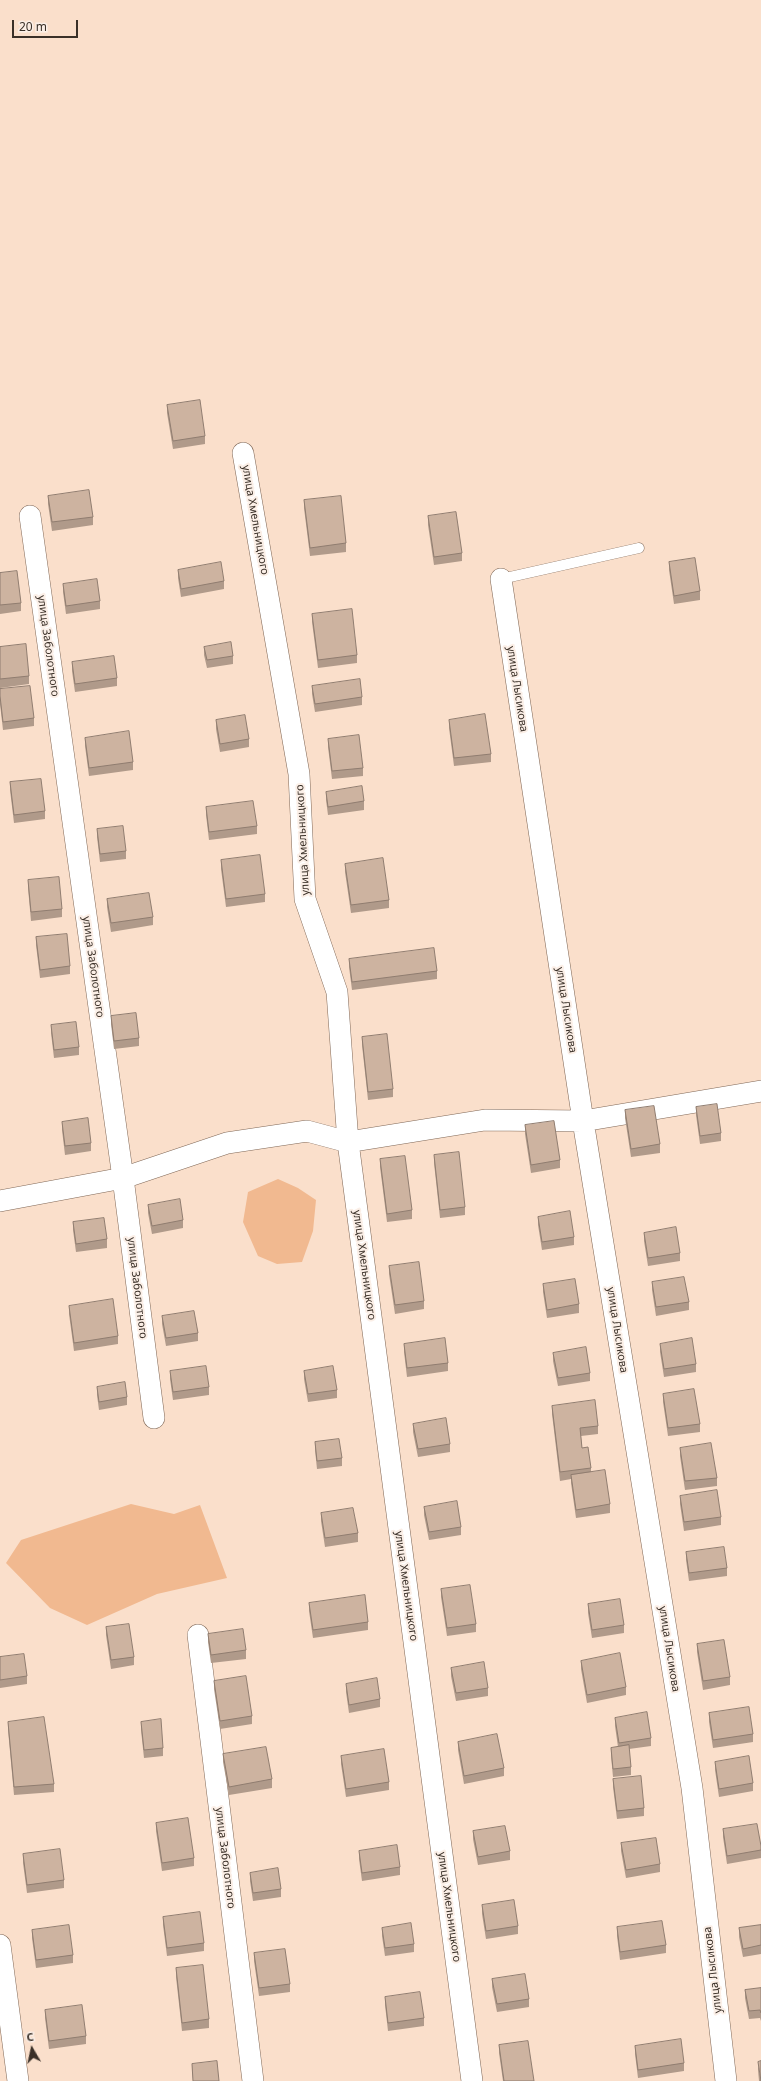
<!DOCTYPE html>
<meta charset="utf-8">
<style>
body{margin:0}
#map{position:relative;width:761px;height:2081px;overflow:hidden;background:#fadfcb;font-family:"Noto Sans",sans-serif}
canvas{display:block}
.north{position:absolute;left:12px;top:2029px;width:40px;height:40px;-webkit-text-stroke:3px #fbefe7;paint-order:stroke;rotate:351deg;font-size:11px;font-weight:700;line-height:16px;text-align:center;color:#3a3028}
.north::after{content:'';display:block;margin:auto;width:14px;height:18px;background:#3a3028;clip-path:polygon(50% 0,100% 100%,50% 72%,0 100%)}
.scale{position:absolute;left:12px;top:20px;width:66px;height:18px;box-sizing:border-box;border:2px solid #3a3028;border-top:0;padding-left:5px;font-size:12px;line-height:14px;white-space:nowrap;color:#3a3028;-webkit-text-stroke:3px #fbefe7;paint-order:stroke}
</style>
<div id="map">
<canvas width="761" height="2081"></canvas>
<div class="north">С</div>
<div class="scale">20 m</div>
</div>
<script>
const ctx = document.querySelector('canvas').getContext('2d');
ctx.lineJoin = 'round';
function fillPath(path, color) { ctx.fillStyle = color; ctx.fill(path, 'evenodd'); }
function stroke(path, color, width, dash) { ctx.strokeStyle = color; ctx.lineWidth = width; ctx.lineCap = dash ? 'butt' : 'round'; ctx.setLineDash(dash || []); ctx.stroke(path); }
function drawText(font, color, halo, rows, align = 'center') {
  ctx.font = font + ' "Noto Sans",sans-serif'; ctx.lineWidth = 4; ctx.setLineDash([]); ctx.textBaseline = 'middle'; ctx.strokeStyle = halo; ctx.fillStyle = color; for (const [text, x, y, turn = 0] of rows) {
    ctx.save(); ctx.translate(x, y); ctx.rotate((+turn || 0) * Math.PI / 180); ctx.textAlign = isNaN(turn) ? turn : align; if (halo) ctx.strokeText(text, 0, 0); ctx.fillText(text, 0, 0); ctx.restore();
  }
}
fillPath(new Path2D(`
 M 278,1179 L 298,1188 L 316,1200 L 313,1231 L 302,1262 L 277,1264 L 258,1256 L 243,1222 L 248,1192 Z
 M 131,1504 L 174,1514 L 200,1505 L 227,1578 L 157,1594 L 87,1625 L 50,1608 L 6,1563 L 21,1540 Z`), '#f1b990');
const lane = new Path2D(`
 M 501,579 L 639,548`);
const street = new Path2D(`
 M 243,453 L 299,774 L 305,899 L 337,992 L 348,1142 L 472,2081
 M 30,516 L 123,1178 L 154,1418
 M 501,579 L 583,1121 L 692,1788 L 726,2081
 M 0,1201 L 123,1178 L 227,1143 L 307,1131 L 348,1142 L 485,1120 L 583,1121 L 761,1091
 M 198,1635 L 253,2081
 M 0,1945 L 18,2081`);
stroke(lane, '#806857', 11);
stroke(street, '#806857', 22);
stroke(lane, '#fff', 10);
stroke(street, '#fff', 21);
fillPath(new Path2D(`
 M 167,405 L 205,436 L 205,444 L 173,449 L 167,413 Z
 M 48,496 L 93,517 L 93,525 L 52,531 L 48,504 Z
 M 304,500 L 346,543 L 346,552 L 310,556 L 304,508 Z
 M 428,516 L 462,553 L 462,561 L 434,565 L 428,525 Z
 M 669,562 L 700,591 L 700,600 L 674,604 L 669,570 Z
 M 178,570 L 224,581 L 224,589 L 181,597 L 178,578 Z
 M 0,573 L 21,603 L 21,611 L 0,614 Z
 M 63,584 L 100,601 L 100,609 L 66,614 L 63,592 Z
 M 312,614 L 357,655 L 357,663 L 318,668 L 312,622 Z
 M 0,647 L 29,676 L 29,684 L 0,688 Z
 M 204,647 L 233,656 L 233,664 L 207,668 L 204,655 Z
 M 72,662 L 117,678 L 117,686 L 75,692 L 72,671 Z
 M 312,686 L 362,697 L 362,705 L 315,712 L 312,694 Z
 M 0,689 L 34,718 L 34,726 L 3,730 L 0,704 Z
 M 216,720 L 249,739 L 249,747 L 220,752 L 216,729 Z
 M 449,720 L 491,754 L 491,762 L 454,766 L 449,728 Z
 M 85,738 L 133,762 L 133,770 L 89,776 L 85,746 Z
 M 328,739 L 363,768 L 363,776 L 332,779 L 328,747 Z
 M 10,782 L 45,811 L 45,819 L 14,823 L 10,790 Z
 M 326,792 L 364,801 L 364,810 L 328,815 L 326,800 Z
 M 206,807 L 257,826 L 257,834 L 209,840 L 206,815 Z
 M 97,829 L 126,851 L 126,859 L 100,862 L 97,837 Z
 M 221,860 L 265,894 L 265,902 L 226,907 L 221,869 Z
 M 345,864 L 389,900 L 389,908 L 351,913 L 345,872 Z
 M 28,880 L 62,909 L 62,917 L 31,921 L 28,888 Z
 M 107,899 L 153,917 L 153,925 L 111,932 L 107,907 Z
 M 36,937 L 70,966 L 70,974 L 40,978 L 36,945 Z
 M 349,959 L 437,971 L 437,979 L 352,990 L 349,967 Z
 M 111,1016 L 139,1038 L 139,1046 L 114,1049 L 111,1024 Z
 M 51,1025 L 79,1047 L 79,1055 L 54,1058 L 51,1033 Z
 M 362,1037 L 393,1089 L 393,1097 L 368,1100 L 362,1045 Z
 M 696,1107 L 721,1133 L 721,1141 L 700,1144 L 696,1115 Z
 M 625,1110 L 660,1144 L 660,1153 L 631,1157 L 625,1118 Z
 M 62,1122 L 91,1143 L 91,1151 L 65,1155 L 62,1130 Z
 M 525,1125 L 560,1160 L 560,1168 L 531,1173 L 525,1134 Z
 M 434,1155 L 465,1207 L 465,1215 L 440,1218 L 434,1163 Z
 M 380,1159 L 412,1210 L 412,1219 L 387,1222 L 380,1167 Z
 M 148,1205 L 183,1220 L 183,1228 L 152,1234 L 148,1213 Z
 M 538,1217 L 574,1237 L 574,1245 L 542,1250 L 538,1225 Z
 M 73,1222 L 107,1239 L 107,1248 L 76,1252 L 73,1230 Z
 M 644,1233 L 680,1253 L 680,1261 L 648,1266 L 644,1241 Z
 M 389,1266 L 424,1301 L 424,1309 L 395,1314 L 389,1274 Z
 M 652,1282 L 689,1302 L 689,1310 L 656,1316 L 652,1290 Z
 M 543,1284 L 579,1304 L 579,1313 L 547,1318 L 543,1292 Z
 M 69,1306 L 118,1336 L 118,1344 L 74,1351 L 69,1314 Z
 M 162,1316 L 198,1333 L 198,1341 L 166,1346 L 162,1324 Z
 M 404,1344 L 448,1363 L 448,1371 L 407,1377 L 404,1352 Z
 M 660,1344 L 696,1364 L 696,1372 L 664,1377 L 660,1352 Z
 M 553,1353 L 590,1373 L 590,1381 L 558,1386 L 553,1361 Z
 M 170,1371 L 209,1387 L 209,1395 L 173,1400 L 170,1379 Z
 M 304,1371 L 337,1390 L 337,1398 L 308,1402 L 304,1379 Z
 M 97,1387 L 127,1397 L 127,1405 L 99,1410 L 97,1395 Z
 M 663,1394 L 700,1424 L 700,1432 L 668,1436 L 663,1402 Z
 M 552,1406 L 598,1426 L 598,1434 L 581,1436 L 582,1448 L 591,1468 L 591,1472 L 610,1504 L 610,1513 L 576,1518 L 571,1483 L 571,1479 L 560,1481 L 552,1414 Z
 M 413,1424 L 450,1444 L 450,1452 L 418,1457 L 413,1432 Z
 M 315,1442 L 342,1458 L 342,1466 L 317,1469 L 315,1450 Z
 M 680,1448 L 717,1478 L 717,1486 L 685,1490 L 680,1456 Z
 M 680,1496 L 721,1517 L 721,1525 L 684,1531 L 680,1504 Z
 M 424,1507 L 461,1527 L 461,1535 L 429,1540 L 424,1515 Z
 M 321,1513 L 358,1533 L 358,1542 L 325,1547 L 321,1521 Z
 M 686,1552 L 727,1568 L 727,1576 L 689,1581 L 686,1560 Z
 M 441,1589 L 476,1624 L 476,1632 L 447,1636 L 441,1597 Z
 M 309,1603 L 368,1622 L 368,1630 L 313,1638 L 309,1611 Z
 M 588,1604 L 624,1625 L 624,1633 L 592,1638 L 588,1613 Z
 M 106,1627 L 134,1657 L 134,1665 L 111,1669 L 106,1635 Z
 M 208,1634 L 246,1650 L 246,1659 L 211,1663 L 208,1642 Z
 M 697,1644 L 730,1677 L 730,1685 L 703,1690 L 697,1652 Z
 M 0,1657 L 27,1676 L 27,1684 L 0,1688 Z
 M 581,1661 L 626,1687 L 626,1695 L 587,1703 L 581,1669 Z
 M 451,1668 L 488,1688 L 488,1696 L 456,1701 L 451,1676 Z
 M 214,1681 L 252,1716 L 252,1724 L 220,1729 L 214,1689 Z
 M 346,1684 L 380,1699 L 380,1707 L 349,1713 L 346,1692 Z
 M 709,1713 L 753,1734 L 753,1742 L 713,1748 L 709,1722 Z
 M 615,1718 L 651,1738 L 651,1746 L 629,1749 L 631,1767 L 631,1775 L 613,1777 L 611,1756 L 611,1748 L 618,1747 L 615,1726 Z
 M 8,1722 L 54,1784 L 54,1792 L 14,1795 L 8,1730 Z
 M 141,1722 L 163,1748 L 163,1756 L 144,1758 L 141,1730 Z
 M 458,1742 L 504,1768 L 504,1776 L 464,1784 L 458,1750 Z
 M 223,1754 L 272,1779 L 272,1788 L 229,1795 L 223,1762 Z
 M 341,1756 L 389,1782 L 389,1790 L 346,1797 L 341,1764 Z
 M 715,1762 L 753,1783 L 753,1791 L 719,1797 L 715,1770 Z
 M 613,1779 L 644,1808 L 644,1816 L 617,1819 L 613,1787 Z
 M 156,1823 L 194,1858 L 194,1866 L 162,1871 L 156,1831 Z
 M 723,1829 L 761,1846 L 761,1858 L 727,1864 L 723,1837 Z
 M 473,1831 L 510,1851 L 510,1860 L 478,1865 L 473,1839 Z
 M 621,1843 L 660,1864 L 660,1872 L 626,1878 L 621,1851 Z
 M 359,1851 L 400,1867 L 400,1875 L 362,1881 L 359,1859 Z
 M 23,1854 L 64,1880 L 64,1888 L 27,1893 L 23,1863 Z
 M 250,1873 L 281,1889 L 281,1897 L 253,1901 L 250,1881 Z
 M 482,1905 L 518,1926 L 518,1934 L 486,1939 L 482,1914 Z
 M 163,1917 L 204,1943 L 204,1951 L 167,1956 L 163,1925 Z
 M 761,1925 L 761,1954 L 743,1957 L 739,1937 L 739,1928 Z
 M 617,1927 L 666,1945 L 666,1953 L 620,1960 L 617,1936 Z
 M 382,1928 L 414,1944 L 414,1952 L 385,1956 L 382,1936 Z
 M 32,1930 L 73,1955 L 73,1963 L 36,1968 L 32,1938 Z
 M 254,1953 L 290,1984 L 290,1992 L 259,1996 L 254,1961 Z
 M 176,1968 L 209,2019 L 209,2028 L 182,2031 L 176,1977 Z
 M 492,1979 L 529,1999 L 529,2007 L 497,2012 L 492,1987 Z
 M 761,1988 L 761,2021 L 760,2018 L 749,2019 L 745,1998 L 745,1990 Z
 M 385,1997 L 424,2018 L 424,2026 L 388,2031 L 385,2005 Z
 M 45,2010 L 86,2036 L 86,2044 L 49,2049 L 45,2018 Z
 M 499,2045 L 534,2081 L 503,2081 L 499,2053 Z
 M 635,2046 L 684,2063 L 684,2071 L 638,2078 L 635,2054 Z
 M 758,2062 L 761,2081 L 759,2081 L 758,2070 Z
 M 192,2064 L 219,2081 L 193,2081 Z`), '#b09a8a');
const building = new Path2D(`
 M 200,400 L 205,436 L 173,441 L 167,405 Z
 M 89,490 L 93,517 L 52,522 L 48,496 Z
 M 341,496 L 346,543 L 310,548 L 304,500 Z
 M 456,512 L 462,553 L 434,557 L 428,516 Z
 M 695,558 L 700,591 L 674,596 L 669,562 Z
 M 221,562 L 224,581 L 181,589 L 178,570 Z
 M 17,571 L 21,603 L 0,605 L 0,573 Z
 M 97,579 L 100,601 L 66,606 L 63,584 Z
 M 352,609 L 357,655 L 318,660 L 312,614 Z
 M 231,642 L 233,656 L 207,660 L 204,647 Z
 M 26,644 L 29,676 L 0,679 L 0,647 Z
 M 114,656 L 117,678 L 75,684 L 72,662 Z
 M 360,679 L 362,697 L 315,704 L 312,686 Z
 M 30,686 L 34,718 L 3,722 L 0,696 L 0,689 Z
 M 485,714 L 491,754 L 454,758 L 449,720 Z
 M 245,715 L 249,739 L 220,744 L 216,720 Z
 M 129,731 L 133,762 L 89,768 L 85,738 Z
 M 359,735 L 363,768 L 332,771 L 328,739 Z
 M 41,779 L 45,811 L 14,815 L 10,782 Z
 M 362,786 L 364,801 L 328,807 L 326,792 Z
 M 253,801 L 257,826 L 209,832 L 206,807 Z
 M 123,826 L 126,851 L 100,854 L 97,829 Z
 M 260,855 L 265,894 L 226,899 L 221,860 Z
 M 383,858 L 389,900 L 351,905 L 345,864 Z
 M 59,877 L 62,909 L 31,912 L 28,880 Z
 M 149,893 L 153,917 L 111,923 L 107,899 Z
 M 67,934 L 70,966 L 40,970 L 36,937 Z
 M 434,948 L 437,971 L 352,982 L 349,959 Z
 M 136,1013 L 139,1038 L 114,1041 L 111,1016 Z
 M 76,1022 L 79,1047 L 54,1050 L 51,1025 Z
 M 387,1034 L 393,1089 L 368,1092 L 362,1037 Z
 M 717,1104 L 721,1133 L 700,1136 L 696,1107 Z
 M 654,1106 L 660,1144 L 631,1149 L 625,1110 Z
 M 88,1118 L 91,1143 L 65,1146 L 62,1122 Z
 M 554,1121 L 560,1160 L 531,1165 L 525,1125 Z
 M 459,1152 L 465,1207 L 440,1210 L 434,1155 Z
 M 405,1156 L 412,1210 L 387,1214 L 380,1159 Z
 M 180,1199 L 183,1220 L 152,1226 L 148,1205 Z
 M 570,1211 L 574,1237 L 542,1242 L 538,1217 Z
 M 104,1218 L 107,1239 L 76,1244 L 73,1222 Z
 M 676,1227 L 680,1253 L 648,1258 L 644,1233 Z
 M 419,1262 L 424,1301 L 395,1305 L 389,1266 Z
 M 684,1277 L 689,1302 L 656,1307 L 652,1282 Z
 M 575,1279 L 579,1304 L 547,1310 L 543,1284 Z
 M 113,1299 L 118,1336 L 74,1343 L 69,1306 Z
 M 194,1311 L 198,1333 L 166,1338 L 162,1316 Z
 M 445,1338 L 448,1363 L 407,1368 L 404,1344 Z
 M 692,1338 L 696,1364 L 664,1369 L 660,1344 Z
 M 586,1347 L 590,1373 L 558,1378 L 553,1353 Z
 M 206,1366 L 209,1387 L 173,1392 L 170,1371 Z
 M 333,1366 L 337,1390 L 308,1394 L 304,1371 Z
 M 125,1382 L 127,1397 L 99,1402 L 97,1387 Z
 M 694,1389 L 700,1424 L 668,1428 L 663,1394 Z
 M 595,1400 L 598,1426 L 580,1428 L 582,1448 L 588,1447 L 591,1468 L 560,1472 L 552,1406 Z
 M 446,1418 L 450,1444 L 418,1449 L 413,1424 Z
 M 339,1439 L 342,1458 L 317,1461 L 315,1442 Z
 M 711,1443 L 717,1478 L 685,1481 L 680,1448 Z
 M 605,1470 L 610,1504 L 576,1510 L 571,1475 Z
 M 717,1490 L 721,1517 L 684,1522 L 680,1496 Z
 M 457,1501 L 461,1527 L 429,1532 L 424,1507 Z
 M 353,1508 L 358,1533 L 325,1538 L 321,1513 Z
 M 724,1547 L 727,1568 L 689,1573 L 686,1552 Z
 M 470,1585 L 476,1624 L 447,1628 L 441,1589 Z
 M 365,1595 L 368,1622 L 313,1630 L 309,1603 Z
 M 620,1599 L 624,1625 L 592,1630 L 588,1604 Z
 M 129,1624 L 134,1657 L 111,1660 L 106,1627 Z
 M 243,1629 L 246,1650 L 211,1655 L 208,1634 Z
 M 724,1640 L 730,1677 L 703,1681 L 697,1644 Z
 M 620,1653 L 626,1687 L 587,1695 L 581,1661 Z
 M 24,1654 L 27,1676 L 0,1680 L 0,1657 Z
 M 484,1662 L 488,1688 L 456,1693 L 451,1668 Z
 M 246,1676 L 252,1716 L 220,1721 L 214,1681 Z
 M 377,1678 L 380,1699 L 349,1705 L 346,1684 Z
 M 749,1707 L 753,1734 L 713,1740 L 709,1713 Z
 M 647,1712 L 651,1738 L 619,1743 L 615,1718 Z
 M 44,1717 L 54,1784 L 14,1787 L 8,1722 Z
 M 161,1719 L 163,1748 L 144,1750 L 141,1722 Z
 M 497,1734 L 504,1768 L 464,1776 L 458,1742 Z
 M 629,1745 L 631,1767 L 613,1769 L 611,1748 Z
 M 266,1747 L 272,1779 L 229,1787 L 223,1754 Z
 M 384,1749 L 389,1782 L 346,1789 L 341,1756 Z
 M 749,1756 L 753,1783 L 719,1789 L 715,1762 Z
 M 641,1776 L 644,1808 L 617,1811 L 613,1779 Z
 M 188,1818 L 194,1858 L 162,1863 L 156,1823 Z
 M 757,1824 L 761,1846 L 761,1850 L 727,1856 L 723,1829 Z
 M 505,1826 L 510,1851 L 478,1857 L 473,1831 Z
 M 656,1838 L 660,1864 L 626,1870 L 621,1843 Z
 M 397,1845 L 400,1867 L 362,1873 L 359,1851 Z
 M 60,1849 L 64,1880 L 27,1885 L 23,1854 Z
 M 278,1868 L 281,1889 L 253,1893 L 250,1873 Z
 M 514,1900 L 518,1926 L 486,1931 L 482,1905 Z
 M 200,1912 L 204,1943 L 167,1948 L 163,1917 Z
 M 662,1921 L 666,1945 L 620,1952 L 617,1927 Z
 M 411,1923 L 414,1944 L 385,1948 L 382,1928 Z
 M 69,1925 L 73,1955 L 36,1960 L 32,1930 Z
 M 761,1925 L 761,1945 L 743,1949 L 739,1928 Z
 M 285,1949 L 290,1984 L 259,1988 L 254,1953 Z
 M 203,1965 L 209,2019 L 182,2023 L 176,1968 Z
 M 525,1974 L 529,1999 L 497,2004 L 492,1979 Z
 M 761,1988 L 761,2013 L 760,2010 L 749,2011 L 745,1990 Z
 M 420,1992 L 424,2018 L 388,2023 L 385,1997 Z
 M 82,2005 L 86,2036 L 49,2041 L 45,2010 Z
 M 681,2039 L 684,2063 L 638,2070 L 635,2046 Z
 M 528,2041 L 534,2081 L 504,2081 L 499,2045 Z
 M 217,2061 L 219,2081 L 193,2081 L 192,2064 Z
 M 761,2061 L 761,2081 L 758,2062 Z`);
fillPath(building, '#cdb3a0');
stroke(building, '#907d70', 1);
drawText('11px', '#3a3028', '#fbefe7', [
 ["улица Хмельницкого",255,520,80],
 ["улица Заболотного",48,646,82],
 ["улица Лысикова",517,689,81],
 ["улица Хмельницкого",303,840,-93],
 ["улица Заболотного",93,967,82],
 ["улица Лысикова",566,1010,81],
 ["улица Хмельницкого",364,1265,82],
 ["улица Заболотного",137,1288,83],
 ["улица Лысикова",617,1330,81],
 ["улица Хмельницкого",406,1586,82],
 ["улица Лысикова",669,1649,81],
 ["улица Заболотного",225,1858,83],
 ["улица Хмельницкого",449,1907,82],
 ["улица Лысикова",713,1970,-97]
]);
</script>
